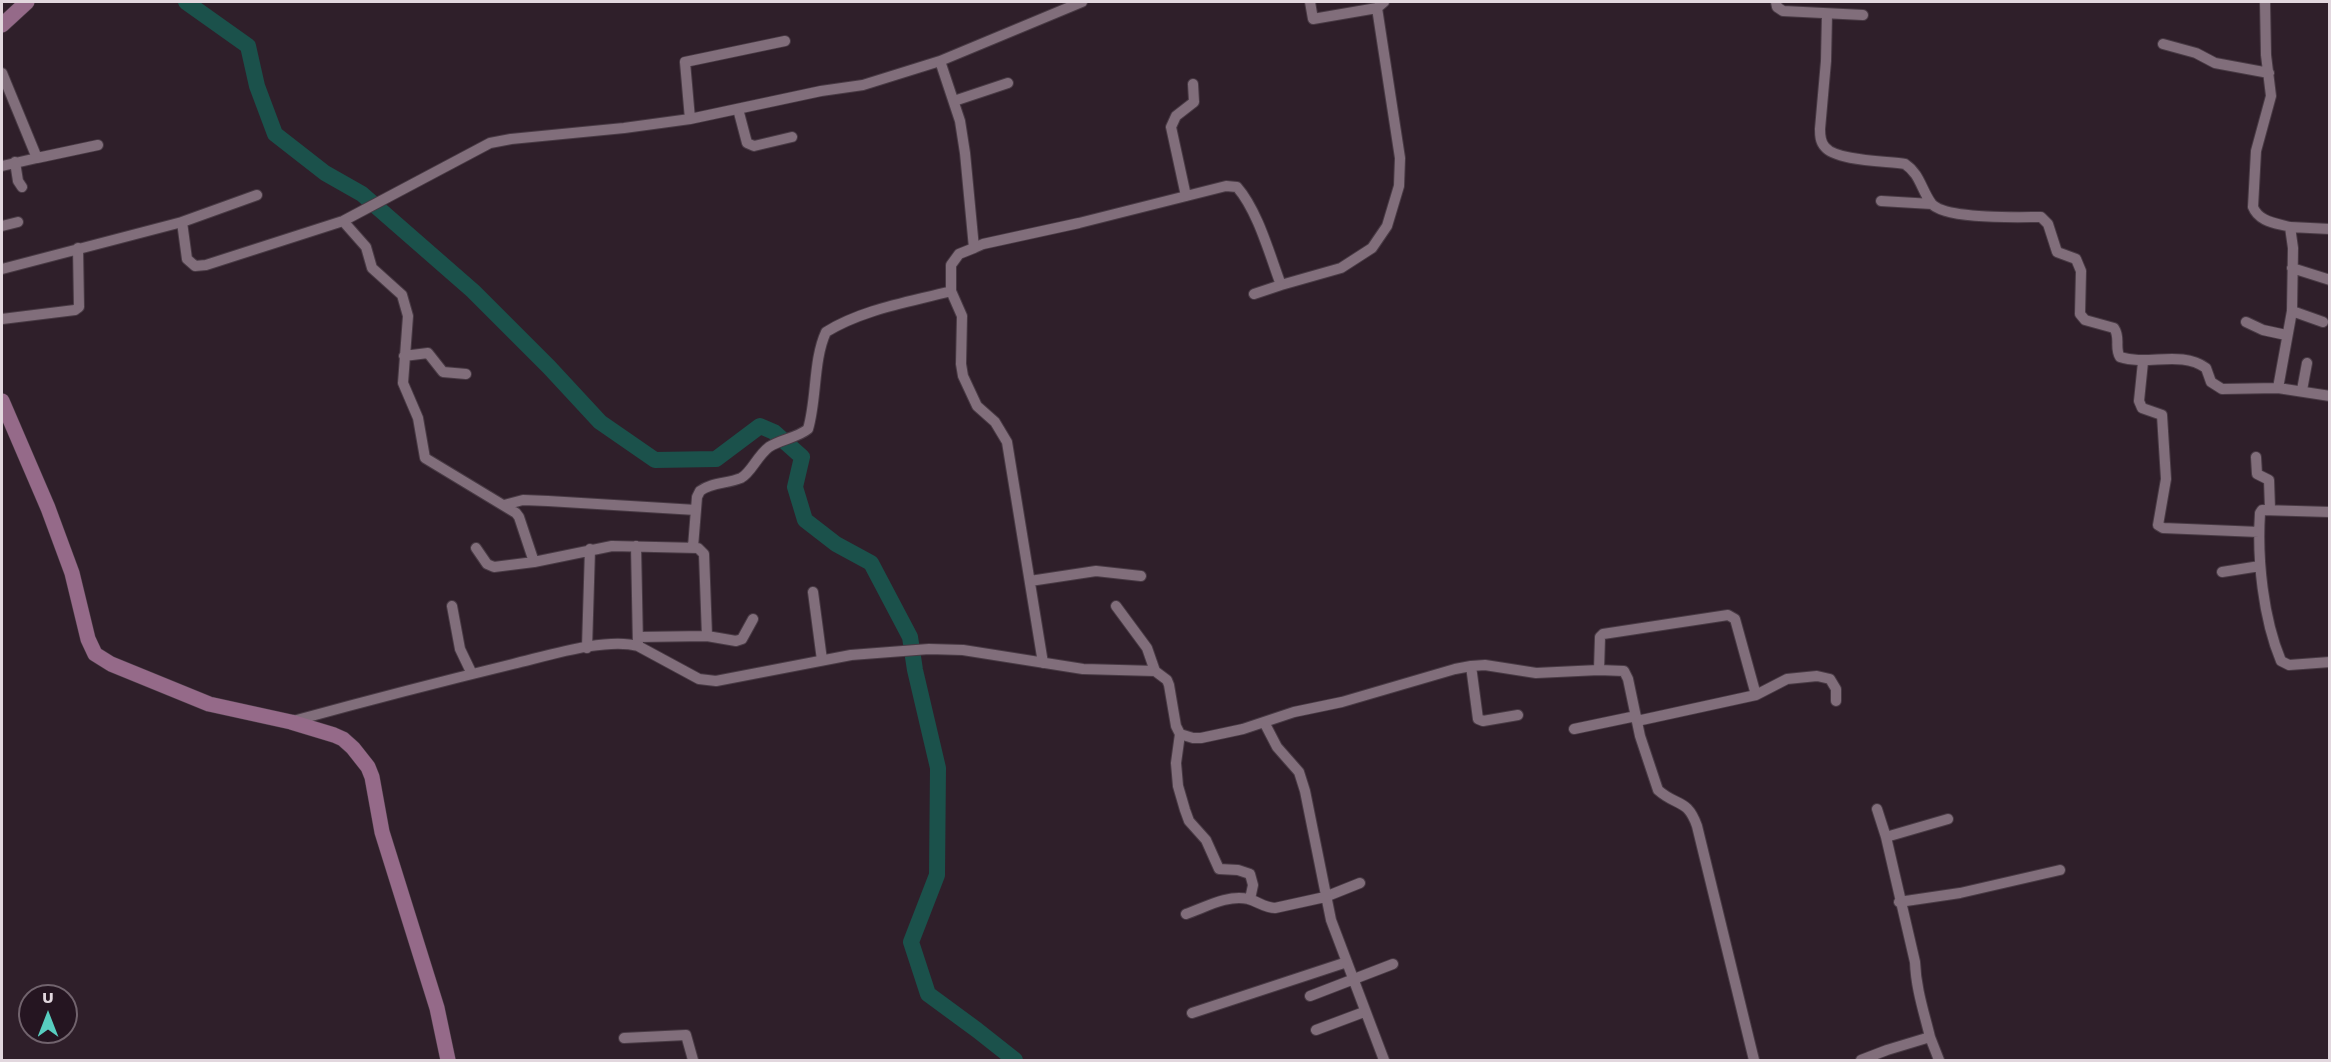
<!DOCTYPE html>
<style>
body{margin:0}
#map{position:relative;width:2331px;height:1062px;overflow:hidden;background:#2f1f2a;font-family:"Work Sans",sans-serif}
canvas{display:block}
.frame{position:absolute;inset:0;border:3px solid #e2d7de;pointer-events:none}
.north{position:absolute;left:18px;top:984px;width:60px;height:60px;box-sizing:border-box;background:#251521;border:2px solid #71636d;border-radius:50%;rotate:0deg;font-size:16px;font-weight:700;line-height:24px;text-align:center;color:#e2d7de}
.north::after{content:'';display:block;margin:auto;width:21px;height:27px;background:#58cec0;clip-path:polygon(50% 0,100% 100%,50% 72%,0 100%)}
</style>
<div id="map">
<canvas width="2331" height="1062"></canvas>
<div class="frame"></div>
<div class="north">U</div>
</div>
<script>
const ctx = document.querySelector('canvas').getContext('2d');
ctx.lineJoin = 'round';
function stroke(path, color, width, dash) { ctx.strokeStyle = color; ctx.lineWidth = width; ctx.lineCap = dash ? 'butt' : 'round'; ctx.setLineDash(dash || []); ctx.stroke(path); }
stroke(new Path2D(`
 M 186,2 L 248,46 L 257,86 L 275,134 L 325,173 L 362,194 L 473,291 L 549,367 L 600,422 L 655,460 L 716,459 L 760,426 L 774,432 L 802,457 L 795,487 L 805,520 L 836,544 L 871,563 L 910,637 L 915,670 L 938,768 L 937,875 L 911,942 L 928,994 L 977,1030 L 1015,1060`), '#1b514b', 16);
const street = new Path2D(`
 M 1310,2 L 1313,19 L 1377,8 L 1384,2
 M 1776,2 L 1777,7 L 1783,11 L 1863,15
 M 1827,14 L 1826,61 L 1820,129 C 1820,135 1820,142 1825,147 C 1836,161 1887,161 1905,164 C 1920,174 1921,189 1931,203 C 1944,220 2019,217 2041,217 L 2048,224 L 2057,252 L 2076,259 L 2081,271 L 2080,314 L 2085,320 L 2114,328 C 2121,338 2114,348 2120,357 C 2148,366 2181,350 2206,368 L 2211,382 L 2222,389 L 2278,388 L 2292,311 L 2293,248 L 2290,227 C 2276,223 2259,222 2253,207 L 2256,151 L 2271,96 L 2266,55 L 2265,2
 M 2163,44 L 2196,53 L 2215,63 L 2269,73
 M 940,61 L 960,121 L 965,153 L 974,248 L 959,254 L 951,265 L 951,291 L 962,316 L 961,364 L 963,376 L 977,406 L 995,422 L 1007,442 L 1043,663
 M 2,73 L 37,158 L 2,166
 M 954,101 L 1008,83
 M 738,109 L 747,143 L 754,146 L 792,137
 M 690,119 L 685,62 L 785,41
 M 37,158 L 98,145
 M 15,162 L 18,181 L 22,187
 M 1186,196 L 1171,127 L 1176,116 L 1194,102 L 1193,84
 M 1881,201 L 1932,204
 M 343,221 L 366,247 L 372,268 L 402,295 L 408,316 L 403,383 L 418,418 L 425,458 L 516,513 L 519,517 L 534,562 L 612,546 L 698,548 L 704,554 L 707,636 L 736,641 L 742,639 L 753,619
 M 182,222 L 257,195
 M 2,226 L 18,222
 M 2290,227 L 2330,229
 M 974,248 L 983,244 L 1079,223 L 1226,186 L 1237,187 C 1258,211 1270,256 1281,285 L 1341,268 L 1372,248 L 1387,226 L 1399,186 L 1400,158 L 1377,8
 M 2292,268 L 2330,280
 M 2,269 L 182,222 L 187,259 L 195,266 L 206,265 L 343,221 L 490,143 L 511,139 L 624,128 L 690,119 L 821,91 L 863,85 L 940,61 L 1082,2
 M 1254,294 L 1281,285
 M 2292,311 L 2323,322
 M 2,319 L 75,310 L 79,307 L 78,248
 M 2246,322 L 2263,330 L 2286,335
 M 404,356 L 428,353 L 443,372 L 466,374
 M 2143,362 L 2139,401 L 2142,408 L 2162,415 L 2166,479 L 2158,525 L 2163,528 L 2259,532
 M 2278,388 L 2330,396
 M 2302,390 L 2307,363
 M 2256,457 L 2257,474 L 2269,480 L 2270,509
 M 504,505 L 523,500 L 548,501 L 696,510
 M 2330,512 L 2262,510 L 2260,513 C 2257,559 2263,618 2281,661 L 2289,665 L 2330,662
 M 636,546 L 638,646
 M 693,547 L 697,497 L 700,491 C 712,482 727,484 741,478 C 751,473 757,456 769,447 C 781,439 797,438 808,429 C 817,399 813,360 826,332 C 863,309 910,302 951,291
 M 476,548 L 487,564 L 494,567 L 534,562
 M 2222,572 L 2260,566
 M 1030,581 L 1096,571 L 1141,576
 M 813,592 L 822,660
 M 452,606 L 460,649 L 472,674
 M 1116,606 L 1147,648 L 1155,671
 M 638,637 L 707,636
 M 587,648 L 590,549
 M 1471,666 L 1478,719 L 1483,721 L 1518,715
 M 1599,670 L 1600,637 L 1603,634 L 1728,615 L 1735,619 L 1756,695
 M 293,721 C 366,701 439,682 513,664 C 547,656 606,637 638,646 L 699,679 L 716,681 L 851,655 L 929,649 L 963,650 L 1083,669 L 1155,671 L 1167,680 L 1169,685 L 1176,726 L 1180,734 L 1193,738 L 1201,738 L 1243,729 L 1294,712 L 1342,702 L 1455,669 L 1471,666 L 1485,665 L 1536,673 L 1599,670 L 1624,671 L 1628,679 L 1640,736 L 1658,790 C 1677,807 1687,798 1697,826 L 1754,1060
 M 1637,721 L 1756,695 L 1787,679 L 1817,676 L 1830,679 L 1836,689 L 1836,701
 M 1264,722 L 1277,747 L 1299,772 L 1305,791 L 1331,920 L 1384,1060
 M 1574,729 L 1636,716
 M 1180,734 L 1176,763 L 1178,786 L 1185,810 L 1189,821 L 1206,840 L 1219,869 L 1238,870 L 1250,874 L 1253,885 L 1250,899
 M 1877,809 L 1886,837
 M 1899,902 L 1960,893 L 2060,870
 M 1186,914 C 1204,908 1228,894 1248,899 C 1257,901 1265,908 1275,908 L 1325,897 L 1360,883
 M 1310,996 L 1393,964
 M 1192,1013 L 1347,962
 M 1316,1030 L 1364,1012
 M 1930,1037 L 1939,1060
 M 624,1038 L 686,1035 L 693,1060
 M 1861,1060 L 1887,1050 L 1930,1037 C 1924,1012 1916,989 1915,962 L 1886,837 L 1948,819`);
const secondary = new Path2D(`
 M 2,25 L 27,2
 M 2,401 L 48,508 L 72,573 L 88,639 L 95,654 L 111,664 L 209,704 L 291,722 L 334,735 L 343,739 L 353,748 L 368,767 L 372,777 L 382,832 L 437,1008 L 448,1060`);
stroke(street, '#483a44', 12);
stroke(secondary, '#483a44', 16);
stroke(street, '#816e7b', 10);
stroke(secondary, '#956a89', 15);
</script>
